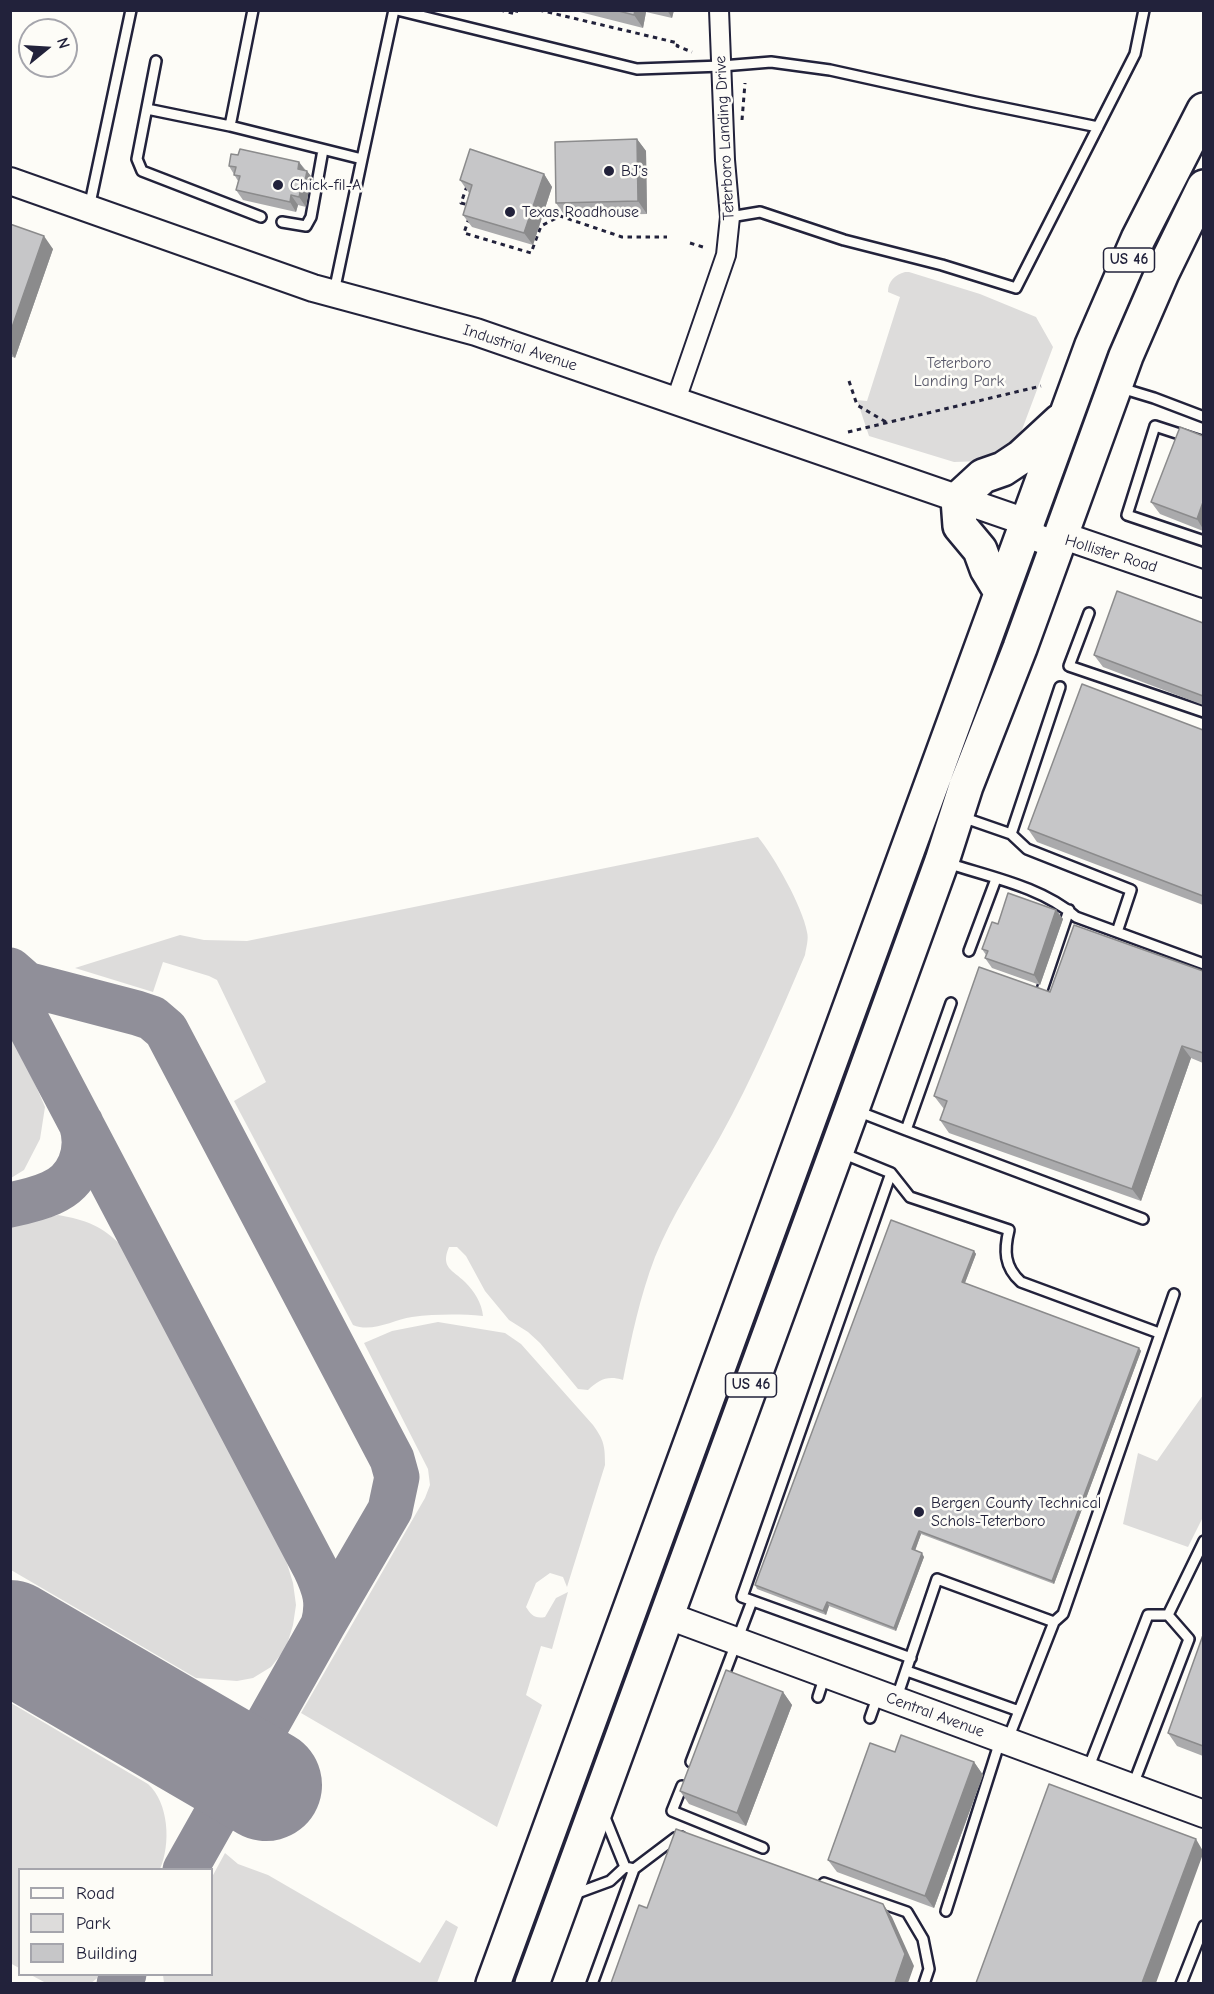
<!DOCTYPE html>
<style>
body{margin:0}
#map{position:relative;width:1214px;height:1994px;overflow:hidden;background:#fdfcf7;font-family:"Comic Neue",sans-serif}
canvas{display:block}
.frame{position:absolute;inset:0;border:12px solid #22223b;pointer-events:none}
.legend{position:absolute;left:18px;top:1868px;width:195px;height:108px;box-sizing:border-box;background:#fdfcf7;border:2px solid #a5a5ac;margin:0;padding:8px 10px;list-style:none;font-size:18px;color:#22223b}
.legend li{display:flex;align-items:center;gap:12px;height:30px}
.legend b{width:30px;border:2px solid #a5a5ac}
.north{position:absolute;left:18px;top:18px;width:60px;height:60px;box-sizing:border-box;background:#fdfcf7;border:2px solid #a5a5ac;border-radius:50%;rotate:72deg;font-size:16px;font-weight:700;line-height:24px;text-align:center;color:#22223b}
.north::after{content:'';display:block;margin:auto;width:21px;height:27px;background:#22223b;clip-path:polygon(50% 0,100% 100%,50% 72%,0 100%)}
</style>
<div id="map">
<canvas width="1214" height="1994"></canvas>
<div class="frame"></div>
<ul class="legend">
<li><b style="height:8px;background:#fdfcf7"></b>Road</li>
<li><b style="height:16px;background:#dddcdb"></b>Park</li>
<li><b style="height:16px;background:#c6c6c8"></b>Building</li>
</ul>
<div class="north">N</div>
</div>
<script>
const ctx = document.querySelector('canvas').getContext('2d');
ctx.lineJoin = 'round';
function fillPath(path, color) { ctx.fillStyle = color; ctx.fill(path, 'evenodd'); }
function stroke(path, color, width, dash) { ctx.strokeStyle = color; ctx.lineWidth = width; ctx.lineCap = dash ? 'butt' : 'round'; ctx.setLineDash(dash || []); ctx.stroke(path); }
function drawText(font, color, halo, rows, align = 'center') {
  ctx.font = font + ' "Comic Neue",sans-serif'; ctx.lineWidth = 5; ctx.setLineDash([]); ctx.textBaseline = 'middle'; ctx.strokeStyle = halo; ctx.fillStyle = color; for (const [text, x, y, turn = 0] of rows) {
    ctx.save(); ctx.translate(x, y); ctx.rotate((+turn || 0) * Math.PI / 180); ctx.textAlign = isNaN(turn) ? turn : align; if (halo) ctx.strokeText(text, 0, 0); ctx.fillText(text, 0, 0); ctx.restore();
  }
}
fillPath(new Path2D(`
 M 905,272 L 909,272 L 980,294 L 1036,317 L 1053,347 L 1020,435 L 1006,451 L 983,461 L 954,462 L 869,436 L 857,400 L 867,401 L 900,297 L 888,292 C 888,281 895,275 905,272 Z
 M 758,837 C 775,858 802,906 807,932 C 809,939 806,948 805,955 C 779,1016 753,1078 720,1137 C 698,1176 672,1215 655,1257 C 640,1296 631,1339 623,1380 C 607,1375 599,1380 588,1390 L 578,1389 L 540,1343 L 528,1332 L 509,1320 L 485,1291 L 466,1256 L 457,1247 L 449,1247 C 440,1268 453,1270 465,1282 C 474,1291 482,1303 483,1316 C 460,1314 436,1314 412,1317 C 393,1320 372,1333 353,1325 L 234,1101 L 266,1082 L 217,980 L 209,976 L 163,962 L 153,992 L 75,968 L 180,935 L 204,940 L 247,941 Z
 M 10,1036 L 36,1086 L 45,1107 L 40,1139 L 24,1170 L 11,1178 Z
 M 58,1215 C 87,1220 102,1226 122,1246 L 286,1560 L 293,1583 L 296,1605 L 293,1625 L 286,1648 L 271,1667 L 253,1678 L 237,1681 L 196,1678 L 11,1570 L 11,1227 Z
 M 438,1322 L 505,1333 L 521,1344 L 593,1425 C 604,1440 605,1446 605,1465 L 567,1587 L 563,1577 L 550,1573 L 536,1583 L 526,1607 C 531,1615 535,1619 545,1617 L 556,1598 L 568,1592 L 552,1649 L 541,1646 L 526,1695 L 542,1705 L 497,1827 L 301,1713 L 425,1498 L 430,1485 L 428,1469 L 364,1343 L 392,1331 Z
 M 1203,1395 L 1203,1517 L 1188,1547 L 1123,1524 L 1138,1453 L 1157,1461 Z
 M 11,1703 L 148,1784 C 169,1803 171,1844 160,1869 L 20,1870 L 19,1968 L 10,1963 Z
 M 225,1853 L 238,1864 L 268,1875 L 420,1963 L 446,1920 L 458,1927 L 437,1983 L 164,1983 L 163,1975 L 212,1974 L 212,1877 Z
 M 31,1975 L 101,1975 L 90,1984 L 46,1983 Z`), '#dddcdb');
stroke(new Path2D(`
 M 10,970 L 26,984 L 137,1013 L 152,1018 L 166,1030 L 392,1459 L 397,1477 L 390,1510 L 323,1625
 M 10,989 L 315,1568 C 325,1589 329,1603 323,1625 L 185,1870
 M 10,1205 C 24,1202 38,1199 51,1193 C 79,1181 90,1151 81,1123
 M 119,1984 L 124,1974`), '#908f99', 45);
stroke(new Path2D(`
 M 10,1636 L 266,1785`), '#908f99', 112);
const lane = new Path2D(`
 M 397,10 L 637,69 L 722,66 L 771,62 L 830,70 L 975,102 L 1098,127
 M 156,61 L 137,159 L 142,171 L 261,217
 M 147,109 L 230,126 L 362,159 L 334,292
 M 230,126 L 253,10
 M 362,159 L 394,10
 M 89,208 L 131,10
 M 730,217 L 760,212 L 844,240 L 942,265 L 1016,288 L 1135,54 L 1144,10
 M 282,222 L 306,226 L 311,217 L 323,150
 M 1121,388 L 1154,398 L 1204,417
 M 1204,442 L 1155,426 L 1127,515 L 1204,541
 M 1089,613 L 1069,666 L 1204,712
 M 962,817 L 1011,834 L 1027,849 L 1131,890 L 1117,932
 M 1011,834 L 1060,687
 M 947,863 C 990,877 1042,887 1076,917 L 1204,964
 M 969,951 L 996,879
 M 1042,990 L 1069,910
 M 857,1111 L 906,1130 L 951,1003
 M 906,1130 L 1143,1219
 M 842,1153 L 891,1173 L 910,1197 L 1009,1230 C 1004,1250 1004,1267 1021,1282 L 1159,1333
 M 891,1173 L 742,1597 L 911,1658
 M 1168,1615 L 1204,1541
 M 907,1671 L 1019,1711
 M 818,1697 L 825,1675
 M 897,1697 L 937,1579 L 1054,1622
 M 870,1718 L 878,1695
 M 1008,1739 L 1054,1622 L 1063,1614 L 1174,1294
 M 691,1762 L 752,1601
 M 1088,1769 L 1148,1615 L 1168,1615 L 1189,1639 L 1133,1785
 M 682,1786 L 672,1811 L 763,1848
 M 634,1869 L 675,1838 L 681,1837
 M 824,1883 L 907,1912 L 923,1939 L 929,1969 L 924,1984
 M 572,1895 L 610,1881 L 625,1867
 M 946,1911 L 1000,1741
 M 592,1984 L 634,1869 L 625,1867 L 604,1815
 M 1181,1984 L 1204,1926`);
const street = new Path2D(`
 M 676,400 L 726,255 L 730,217 L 725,160 L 719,10`);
const secondary = new Path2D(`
 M 10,181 L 313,288 L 476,332 L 1026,522 L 1035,537 L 1051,543 L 1061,535 L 1204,584
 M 666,1615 L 1204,1814`);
const highway = new Path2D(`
 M 1001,592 L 987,569 L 980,550 L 960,526 L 958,499 L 983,476 L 1003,469 L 1021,457 L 1060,421
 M 493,1984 L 1092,345 L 1138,239 L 1204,110
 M 532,1984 L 852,1109 L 942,861 L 966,786 L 1020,648 L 1126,356 L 1162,273 L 1204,187`);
stroke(lane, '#22223b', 14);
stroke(street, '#22223b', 22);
stroke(secondary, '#22223b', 30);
stroke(highway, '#22223b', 38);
stroke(new Path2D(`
 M 500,10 L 516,14 L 517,10
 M 539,10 L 678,43 L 677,46 L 692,52
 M 742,120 L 745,83
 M 467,186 L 461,203 L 469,205
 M 469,218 L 464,233 L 531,253 L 541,226 L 560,216 L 622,237 L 667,237
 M 690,243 L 706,248
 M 849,381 L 857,405 L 886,422
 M 848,432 L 1041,386`), '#22223b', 3, [4.5, 4.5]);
stroke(lane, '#fdfcf7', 9);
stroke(street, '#fdfcf7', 18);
stroke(secondary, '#fdfcf7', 26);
stroke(highway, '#fdfcf7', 33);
fillPath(new Path2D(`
 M 572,10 L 674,10 L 672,18 L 646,12 L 643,28 Z
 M 637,139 L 646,151 L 647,214 L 565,216 L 556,203 Z
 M 238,155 L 299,162 L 314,180 L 312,190 L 309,189 L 306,207 L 298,205 L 296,212 L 243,200 L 236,190 L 238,181 L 229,166 Z
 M 544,174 L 552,187 L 533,245 L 472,227 L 463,215 L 469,193 L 460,180 Z
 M 10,224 L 53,249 L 15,358 L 10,356 Z
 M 1203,436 L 1203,531 L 1160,514 L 1151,502 Z
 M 1203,623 L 1203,705 L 1103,667 L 1094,655 Z
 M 1203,730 L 1203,905 L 1037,842 L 1028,829 Z
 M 1056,910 L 1063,919 L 1040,985 L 992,968 L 985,958 L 986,955 L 982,949 L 998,924 Z
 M 1203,971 L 1203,1063 L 1191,1058 L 1141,1201 L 949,1133 L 940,1120 L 944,1109 L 934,1096 L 1050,992 Z
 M 974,1251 L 976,1254 L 965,1283 L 1139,1348 L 1141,1351 L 1054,1584 L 921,1534 L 915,1551 L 924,1557 L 896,1631 L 829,1606 L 826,1615 L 757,1589 L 755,1585 Z
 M 1203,1635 L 1203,1756 L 1177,1746 L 1168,1733 Z
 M 783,1692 L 792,1705 L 746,1826 L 689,1804 L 680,1791 Z
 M 895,1752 L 974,1762 L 983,1775 L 934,1908 L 837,1872 L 828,1860 Z`), '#aaaaac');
fillPath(new Path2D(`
 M 635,10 L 645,10 L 646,12 L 643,28 L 634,15 Z
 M 667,10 L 674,10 L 672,18 Z
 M 637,139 L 646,151 L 647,214 L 638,201 Z
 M 299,162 L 306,172 L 298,169 Z
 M 307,171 L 314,180 L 312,190 L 305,181 Z
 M 544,174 L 552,187 L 533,245 L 524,233 Z
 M 303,180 L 309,189 L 306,207 L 299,197 Z
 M 291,195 L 298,205 L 296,212 L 290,202 Z
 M 44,236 L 53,249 L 15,358 L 10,351 L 10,333 Z
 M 1203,502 L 1203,529 L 1197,519 Z
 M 1056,910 L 1063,919 L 1040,985 L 1034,975 Z
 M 1182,1046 L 1191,1058 L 1141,1201 L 1132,1189 Z
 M 974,1251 L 976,1254 L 964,1285 L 962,1282 Z
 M 1139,1348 L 1141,1351 L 1054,1584 L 1052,1581 Z
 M 919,1531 L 921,1534 L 914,1553 L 912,1549 Z
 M 922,1553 L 924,1557 L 896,1631 L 894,1628 Z
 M 827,1602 L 829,1606 L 826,1615 L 823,1611 Z
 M 783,1692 L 792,1705 L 746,1826 L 737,1813 Z
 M 974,1762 L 983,1775 L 934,1908 L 925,1896 Z
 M 1196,1839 L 1203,1851 L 1203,1854 L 1156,1983 L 1142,1983 Z
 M 883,1904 L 892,1917 L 914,1966 L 908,1983 L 895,1983 Z`), '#8b8b8c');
const building = new Path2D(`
 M 615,10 L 635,10 L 634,15 Z
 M 637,139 L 638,201 L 556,203 L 555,142 Z
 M 240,149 L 299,162 L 298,169 L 307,171 L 305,181 L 303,180 L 299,197 L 291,195 L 290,202 L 236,190 L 240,176 L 234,175 L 236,167 L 229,166 L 231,154 L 238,155 Z
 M 470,149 L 544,174 L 524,233 L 463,215 L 472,185 L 460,180 Z
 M 10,224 L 44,236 L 10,333 Z
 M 1180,427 L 1203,436 L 1203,502 L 1197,519 L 1151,502 Z
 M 1117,591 L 1203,623 L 1203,696 L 1094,655 Z
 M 1082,684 L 1203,730 L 1203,896 L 1028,829 Z
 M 1008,893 L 1056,910 L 1034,975 L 985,958 L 988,951 L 982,949 L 992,922 L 998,924 Z
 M 1074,925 L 1203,971 L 1203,1053 L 1182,1046 L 1132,1189 L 940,1120 L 947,1101 L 934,1096 L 979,967 L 1050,992 Z
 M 891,1220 L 974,1251 L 962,1282 L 1139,1348 L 1052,1581 L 919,1531 L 912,1549 L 922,1553 L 894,1628 L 827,1602 L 823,1611 L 755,1585 Z
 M 1203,1635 L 1203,1746 L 1168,1733 Z
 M 726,1670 L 783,1692 L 737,1813 L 680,1791 Z
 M 901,1735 L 974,1762 L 925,1896 L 828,1860 L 870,1743 L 895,1752 Z
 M 1049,1784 L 1196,1839 L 1142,1983 L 976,1983 Z
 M 676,1829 L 883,1904 L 905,1954 L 895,1983 L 611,1983 L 639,1905 L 647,1908 Z`);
fillPath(building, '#c6c6c8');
stroke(building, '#8b8b8c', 1.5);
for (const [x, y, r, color] of [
 [609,171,6,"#22223b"],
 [278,185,6,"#22223b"],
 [510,212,6,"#22223b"],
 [919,1512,6,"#22223b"]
]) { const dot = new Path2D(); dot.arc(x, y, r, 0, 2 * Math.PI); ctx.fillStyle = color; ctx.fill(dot); stroke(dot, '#fdfcf7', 2); }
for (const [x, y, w] of [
 [1129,260,51],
 [751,1385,51]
]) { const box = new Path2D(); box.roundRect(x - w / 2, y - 12, w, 24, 4.5); ctx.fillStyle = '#fdfcf7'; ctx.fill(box); stroke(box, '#22223b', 1.5); }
drawText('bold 15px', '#22223b', null, [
 ["US 46",1129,260],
 ["US 46",751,1385]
]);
drawText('16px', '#22223b', '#fdfcf7', [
 ["Teterboro Landing Drive",725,138,-93],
 ["Industrial Avenue",520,348,18],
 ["Hollister Road",1111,554,17],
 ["Central Avenue",935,1715,20]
]);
drawText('16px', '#22223b', '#fdfcf7', [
 ["BJ's",621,171],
 ["Chick-fil-A",290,185],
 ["Texas Roadhouse",522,212],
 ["Bergen County Technical",931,1503],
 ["Schols-Teterboro",931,1521]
], 'left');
drawText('16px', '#5a5a6b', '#fdfcf7', [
 ["Teterboro",959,363],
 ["Landing Park",959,381]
]);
</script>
